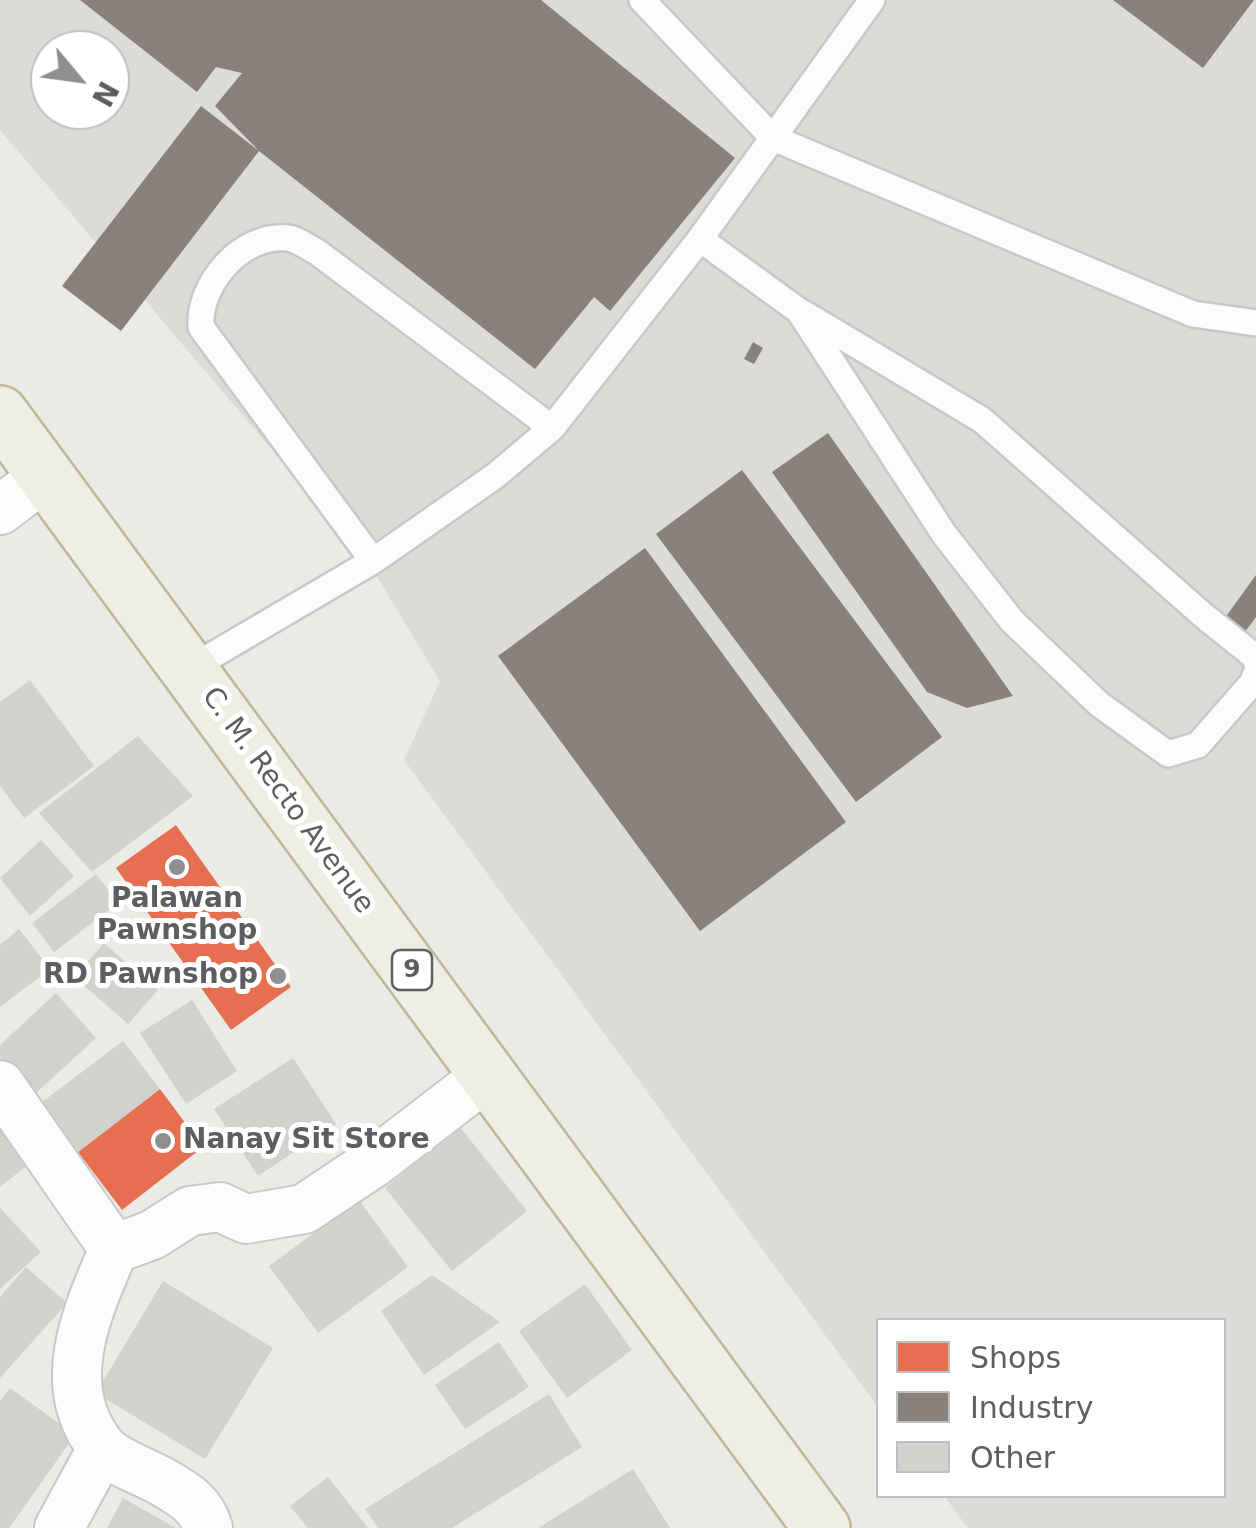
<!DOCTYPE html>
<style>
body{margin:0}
#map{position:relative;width:1256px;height:1528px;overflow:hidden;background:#eaeae6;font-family:"DejaVu Sans",sans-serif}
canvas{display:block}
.legend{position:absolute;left:876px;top:1318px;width:350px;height:180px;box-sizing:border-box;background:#fff;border:2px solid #bebfc0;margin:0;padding:12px 18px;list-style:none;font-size:30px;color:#5c5e62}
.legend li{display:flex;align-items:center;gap:20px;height:50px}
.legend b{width:50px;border:2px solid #bebfc0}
.north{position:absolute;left:30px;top:30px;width:100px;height:100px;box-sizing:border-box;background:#fff;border:2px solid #bebfc0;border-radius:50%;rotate:119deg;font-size:28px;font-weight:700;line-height:40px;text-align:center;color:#5c5e62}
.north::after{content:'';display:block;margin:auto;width:35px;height:45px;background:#8e8f90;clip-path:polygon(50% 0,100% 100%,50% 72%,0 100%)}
</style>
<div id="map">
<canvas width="1256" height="1528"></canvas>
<ul class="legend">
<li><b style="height:28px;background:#e76f51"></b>Shops</li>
<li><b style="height:28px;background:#8a817c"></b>Industry</li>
<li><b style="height:28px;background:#d1d1ce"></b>Other</li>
</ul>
<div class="north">N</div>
</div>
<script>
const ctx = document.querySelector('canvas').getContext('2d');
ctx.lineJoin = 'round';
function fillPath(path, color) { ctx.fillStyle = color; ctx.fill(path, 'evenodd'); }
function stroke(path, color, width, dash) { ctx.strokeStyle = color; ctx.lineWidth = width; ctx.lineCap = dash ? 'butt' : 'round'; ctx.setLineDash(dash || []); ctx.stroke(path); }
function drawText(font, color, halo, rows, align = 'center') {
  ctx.font = font + ' "DejaVu Sans",sans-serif'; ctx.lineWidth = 10; ctx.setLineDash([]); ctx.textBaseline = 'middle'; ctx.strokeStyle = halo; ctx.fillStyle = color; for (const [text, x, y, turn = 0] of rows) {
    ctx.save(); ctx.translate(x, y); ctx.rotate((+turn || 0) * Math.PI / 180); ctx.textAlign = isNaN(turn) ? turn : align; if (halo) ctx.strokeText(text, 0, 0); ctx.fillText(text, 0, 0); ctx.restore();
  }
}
fillPath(new Path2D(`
 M 0,0 L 1256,0 L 1256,1528 L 968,1528 L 944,1496 L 1224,1496 L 1224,1320 L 878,1320 L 878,1407 L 404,760 L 440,681 L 370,565 L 0,130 ZM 50,50 L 110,50 L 110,110 L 50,110 Z`), '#dbdbd7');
fillPath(new Path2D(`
 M 176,825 L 291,987 L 231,1030 L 116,868 Z
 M 160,1089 L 203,1147 L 122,1210 L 78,1152 Z`), '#e76f51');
fillPath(new Path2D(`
 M 80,0 L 541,0 L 735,158 L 610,311 L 594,297 L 535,369 L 259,151 L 121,331 L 62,286 L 201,106 L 259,151 L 215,106 L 242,73 L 216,67 L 197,92 Z
 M 1113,0 L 1254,0 L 1203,68 Z
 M 753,342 L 763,348 L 754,364 L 744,359 Z
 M 828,433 L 1013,696 L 967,708 L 927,692 L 772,472 Z
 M 742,470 L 942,737 L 856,802 L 656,534 Z
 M 645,548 L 846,822 L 700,931 L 498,656 Z
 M 1256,575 L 1256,617 L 1239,640 L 1219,626 Z`), '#8a817c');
fillPath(new Path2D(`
 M 30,680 L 94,766 L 24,818 L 0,786 L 0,702 Z
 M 138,736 L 193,796 L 92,872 L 39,813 Z
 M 41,840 L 74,876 L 30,916 L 0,878 Z
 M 96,874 L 118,903 L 54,952 L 32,923 Z
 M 19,929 L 50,969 L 0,1007 L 0,945 Z
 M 104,943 L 158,990 L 128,1024 L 74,977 Z
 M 56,993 L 96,1038 L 34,1095 L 0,1057 L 0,1045 Z
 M 192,1000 L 237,1071 L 186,1104 L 140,1033 Z
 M 123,1041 L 160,1089 L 78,1152 L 41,1103 Z
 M 293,1058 L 336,1124 L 258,1176 L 214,1109 Z
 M 0,1126 L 29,1164 L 0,1187 Z
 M 460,1127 L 527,1211 L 452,1271 L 385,1188 Z
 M 359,1200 L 408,1267 L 318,1333 L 269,1266 Z
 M 0,1208 L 41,1252 L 0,1289 Z
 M 26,1267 L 67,1303 L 0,1378 L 0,1297 Z
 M 432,1275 L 500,1322 L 424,1375 L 381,1311 Z
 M 163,1281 L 273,1348 L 205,1459 L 96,1393 Z
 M 585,1284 L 632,1350 L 567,1398 L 519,1331 Z
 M 499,1342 L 529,1387 L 465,1429 L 435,1385 Z
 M 10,1388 L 75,1435 L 9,1528 L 0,1528 L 0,1401 Z
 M 549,1394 L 582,1447 L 452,1528 L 378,1528 L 365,1509 Z
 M 633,1469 L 670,1528 L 538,1528 Z
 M 328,1477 L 368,1528 L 308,1528 L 290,1506 Z
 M 123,1498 L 176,1528 L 107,1528 Z`), '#d1d1ce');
const service = new Path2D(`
 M 642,0 L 773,138 L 1193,314 L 1256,323
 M 700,239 L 799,311 L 944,534 L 1012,621 L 1099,704 L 1168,754 L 1198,745 L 1253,682 L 1256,673
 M 803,313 L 982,420 L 1204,616 L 1254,656 L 1256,661
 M 373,561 L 201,327 C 198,285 241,233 288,238 C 297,239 309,248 317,252 L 552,428
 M 189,669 L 373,561 L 495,476 L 552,428 L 700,239 L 872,0`);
const minor = new Path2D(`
 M 0,510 L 45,476
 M 0,1085 L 114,1249
 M 59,1528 L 102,1449
 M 208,1528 C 201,1503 182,1493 161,1481 C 143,1471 112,1461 101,1446 C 53,1386 87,1311 114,1249 L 152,1235 L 190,1211 L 220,1207 L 246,1219 L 304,1209 L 376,1161 L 489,1074`);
const trunk = new Path2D(`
 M 0,414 L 822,1528`);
stroke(service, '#c7c8c8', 30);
stroke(minor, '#c7c8c8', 52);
stroke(trunk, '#bdb898', 60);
stroke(service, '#fcfcfb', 25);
stroke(minor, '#fcfcfb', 48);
stroke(trunk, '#efeee5', 55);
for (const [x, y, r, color] of [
 [177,867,10,"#8e8f90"],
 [278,976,10,"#8e8f90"],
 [163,1141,10,"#8e8f90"]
]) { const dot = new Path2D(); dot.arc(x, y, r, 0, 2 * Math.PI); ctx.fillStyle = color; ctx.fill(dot); stroke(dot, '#fff', 4); }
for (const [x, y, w] of [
 [412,970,40]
]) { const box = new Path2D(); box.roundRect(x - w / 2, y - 20, w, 40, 8); ctx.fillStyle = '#fff'; ctx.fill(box); stroke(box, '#5c5e62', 2.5); }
drawText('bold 25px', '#5c5e62', null, [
 ["9",412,970]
]);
drawText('28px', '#5c5e62', '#fff', [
 ["C. M. Recto Avenue",287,801,54]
]);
drawText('bold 28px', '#5c5e62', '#fff', [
 ["Palawan",177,900],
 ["Pawnshop",177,932],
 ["RD Pawnshop",258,976,"right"],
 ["Nanay Sit Store",183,1141,"left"]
]);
</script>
